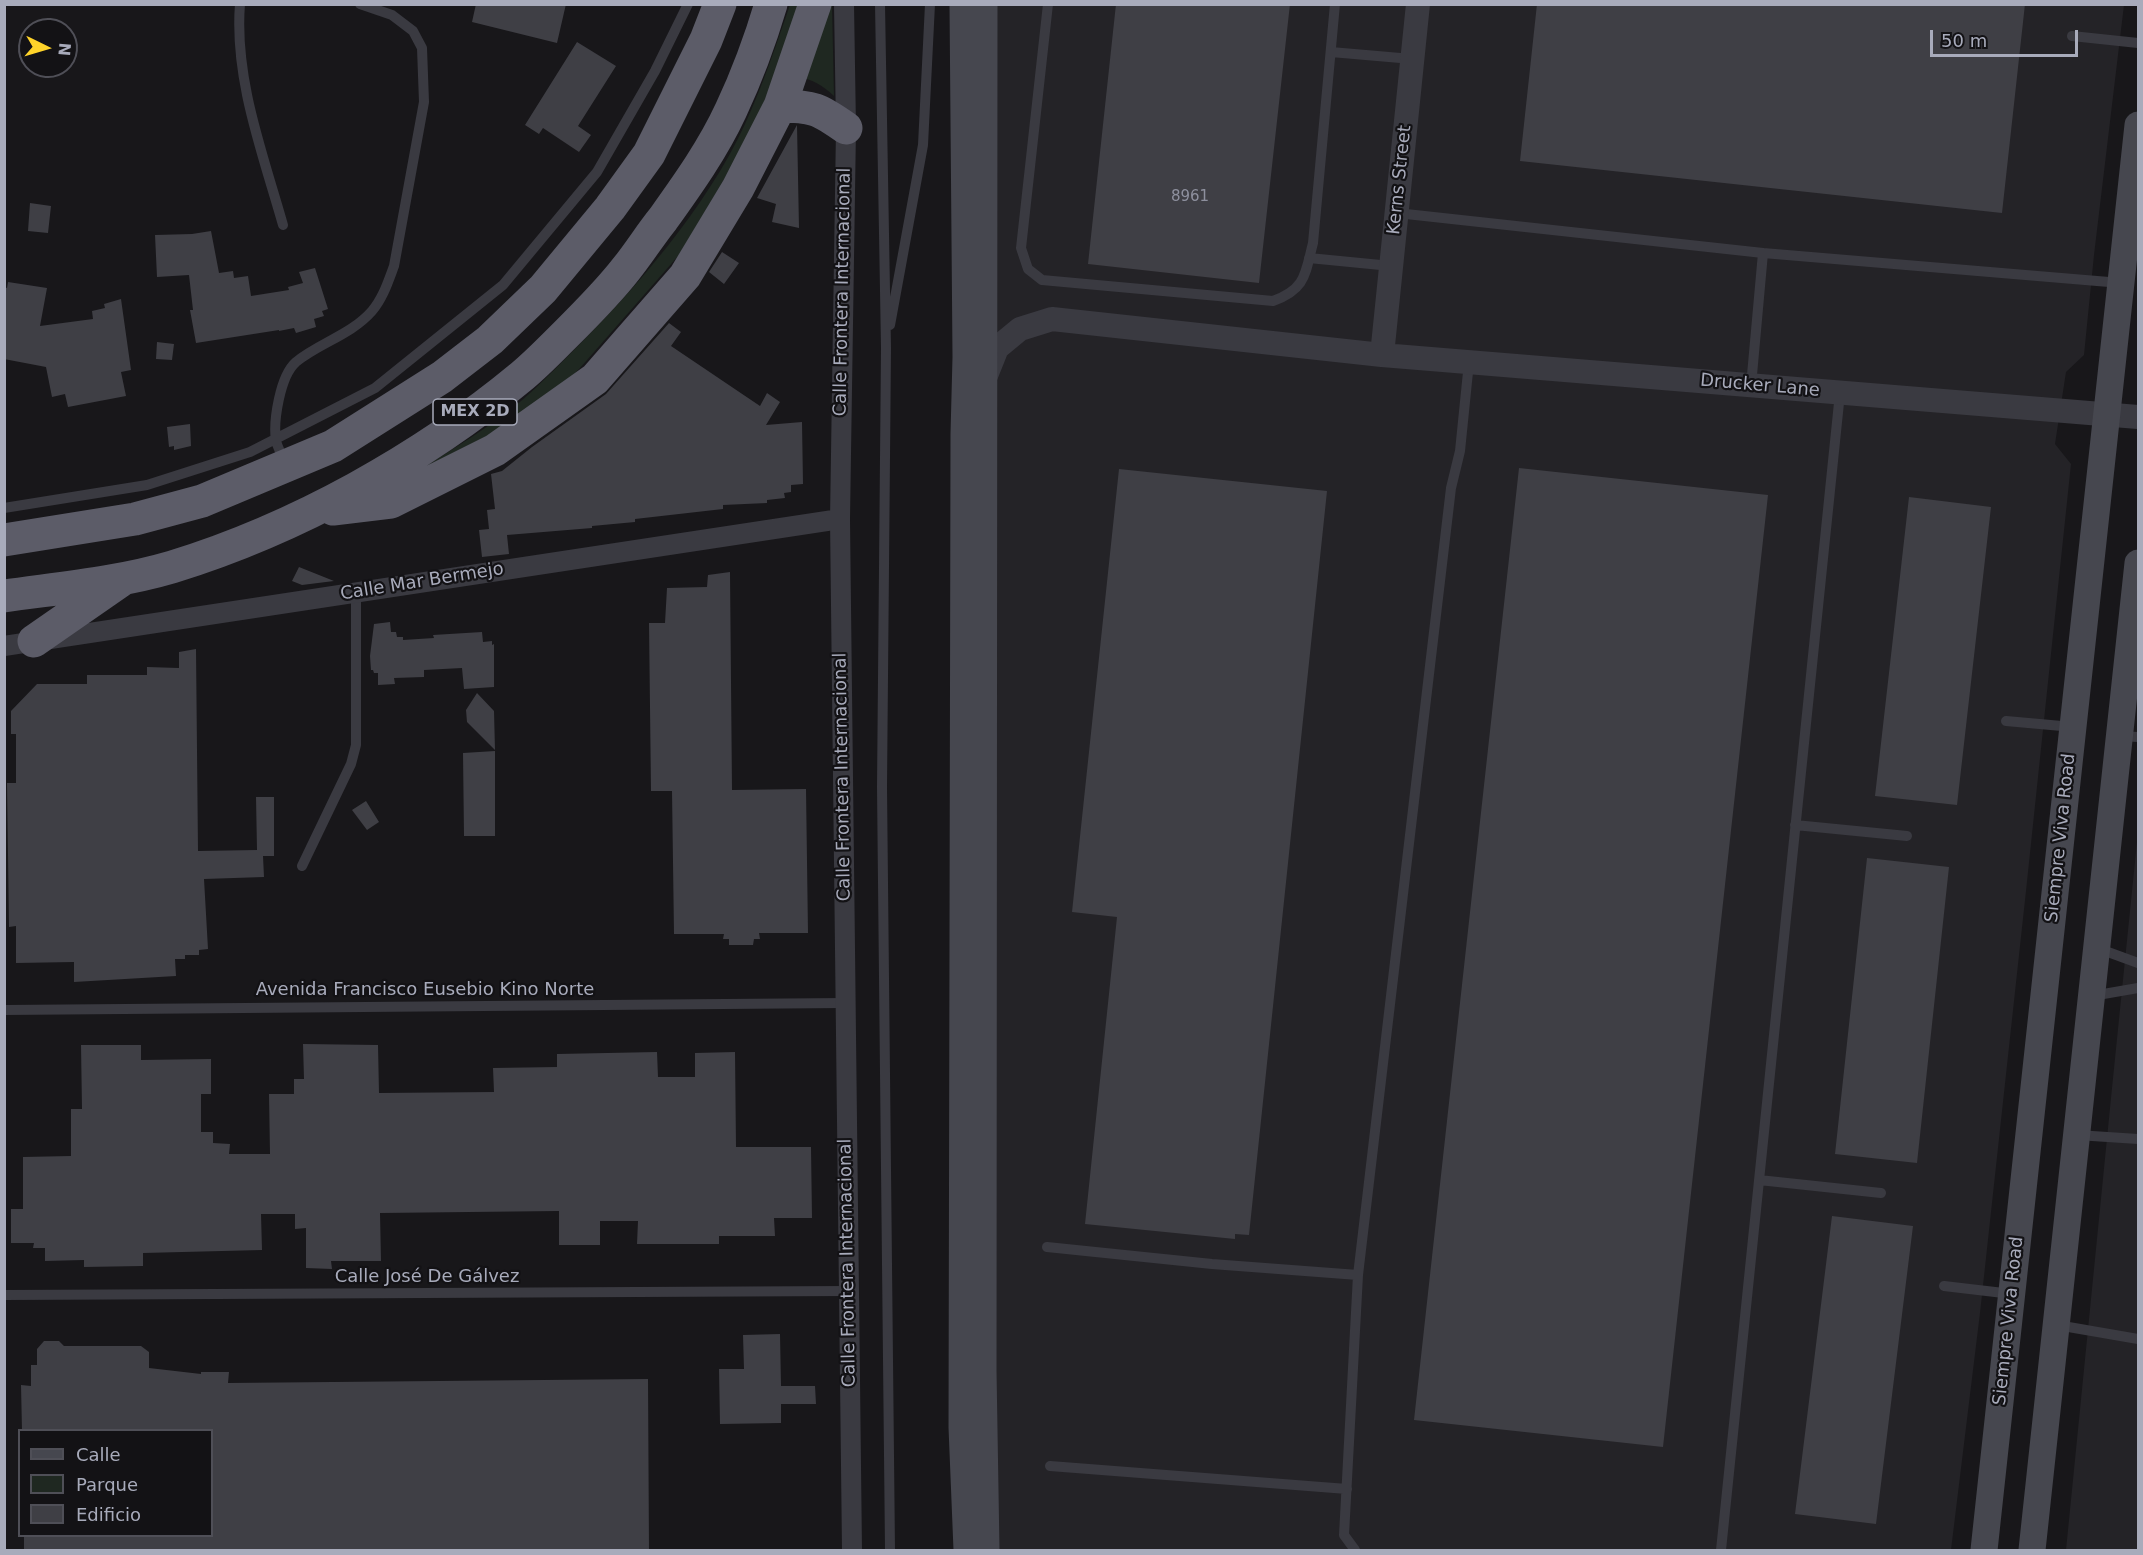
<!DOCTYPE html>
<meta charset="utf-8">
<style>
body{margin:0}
#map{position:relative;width:2143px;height:1555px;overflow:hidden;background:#18171a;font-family:"DejaVu Sans",sans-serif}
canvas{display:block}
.frame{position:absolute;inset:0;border:6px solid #a8abbb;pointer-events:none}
.legend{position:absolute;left:18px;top:1429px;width:195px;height:108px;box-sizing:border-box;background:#131215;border:2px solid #4f4f57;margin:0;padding:8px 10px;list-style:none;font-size:18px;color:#a8abbb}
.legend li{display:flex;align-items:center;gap:12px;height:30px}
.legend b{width:30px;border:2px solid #4f4f57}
.north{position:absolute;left:18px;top:18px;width:60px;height:60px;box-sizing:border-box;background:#131215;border:2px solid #4f4f57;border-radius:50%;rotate:95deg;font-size:16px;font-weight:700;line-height:24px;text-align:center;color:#a8abbb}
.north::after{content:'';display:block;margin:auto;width:21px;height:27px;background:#ffd42a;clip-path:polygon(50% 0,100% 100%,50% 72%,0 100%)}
.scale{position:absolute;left:1930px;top:30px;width:148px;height:27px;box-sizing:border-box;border:3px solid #a8abbb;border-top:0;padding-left:8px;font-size:18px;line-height:21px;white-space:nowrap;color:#a8abbb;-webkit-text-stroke:4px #131215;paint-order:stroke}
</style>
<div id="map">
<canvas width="2143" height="1555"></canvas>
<div class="frame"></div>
<ul class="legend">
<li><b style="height:8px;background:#46474f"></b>Calle</li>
<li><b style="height:16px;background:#1f2821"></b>Parque</li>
<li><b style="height:16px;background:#3f3f45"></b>Edificio</li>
</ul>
<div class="north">N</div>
<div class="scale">50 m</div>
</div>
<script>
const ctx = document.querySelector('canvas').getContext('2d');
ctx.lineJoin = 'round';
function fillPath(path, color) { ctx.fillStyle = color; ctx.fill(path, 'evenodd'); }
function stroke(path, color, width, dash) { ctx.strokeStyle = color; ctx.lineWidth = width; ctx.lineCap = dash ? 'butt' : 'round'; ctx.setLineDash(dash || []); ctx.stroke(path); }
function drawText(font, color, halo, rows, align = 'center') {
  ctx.font = font + ' "DejaVu Sans",sans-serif'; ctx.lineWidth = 4.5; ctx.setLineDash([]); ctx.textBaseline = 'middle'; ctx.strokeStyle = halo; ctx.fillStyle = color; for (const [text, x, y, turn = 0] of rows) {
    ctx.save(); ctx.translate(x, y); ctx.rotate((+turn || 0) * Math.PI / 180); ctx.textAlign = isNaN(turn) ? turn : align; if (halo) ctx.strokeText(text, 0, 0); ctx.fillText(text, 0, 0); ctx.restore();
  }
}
fillPath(new Path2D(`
 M 951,5 L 2124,5 L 2094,255 L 2084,355 L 2066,372 L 2055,444 L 2071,464 L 2026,891 L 1980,1313 L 1951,1550 L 955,1550 L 957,782 Z
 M 2138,832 L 2138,1550 L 2066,1550 L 2112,1088 Z`), '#242327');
fillPath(new Path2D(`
 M 790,5 L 801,5 L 754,129 L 679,255 L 580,368 L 542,406 L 508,430 L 418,471 C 446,453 475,436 502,416 C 526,399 548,376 569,355 C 634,291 707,207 745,124 C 763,85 776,45 790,5 Z
 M 821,5 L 832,5 L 834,96 C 822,85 813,79 796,77 Z`), '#1f2821');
fillPath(new Path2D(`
 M 476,4 L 566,4 L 557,43 L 472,22 Z
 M 1116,4 L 1290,4 L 1259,283 L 1088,264 Z
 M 1537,4 L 2025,4 L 2002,213 L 1520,161 Z
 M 577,42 L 616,66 L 578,126 L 591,135 L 579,152 L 543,128 L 539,134 L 525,125 Z
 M 797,125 L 799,228 L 772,222 L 776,204 L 757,198 Z
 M 30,203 L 51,206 L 48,233 L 28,231 Z
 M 211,231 L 219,273 L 233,271 L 234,278 L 248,276 L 251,296 L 289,290 L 288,287 L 303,283 L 299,272 L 315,268 L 328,309 L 322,311 L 324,316 L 314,319 L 316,327 L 296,333 L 294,328 L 279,331 L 279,330 L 196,343 L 190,310 L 193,310 L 189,275 L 157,277 L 155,235 L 192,234 Z
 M 722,252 L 739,263 L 724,284 L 709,272 Z
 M 8,282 L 47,288 L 40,326 L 93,319 L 92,311 L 105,308 L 104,304 L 121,299 L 131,370 L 121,372 L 126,396 L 68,407 L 65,394 L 52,397 L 46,367 L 4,359 L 4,287 L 7,288 Z
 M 669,323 L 681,332 L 671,346 L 760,406 L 767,393 L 780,402 L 766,425 L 802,422 L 803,484 L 791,485 L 791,492 L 784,493 L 785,498 L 767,500 L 767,503 L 723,505 L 723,509 L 635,519 L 635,522 L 592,526 L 592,528 L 507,535 L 509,554 L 482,557 L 479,530 L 489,529 L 487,510 L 495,509 L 491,474 L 502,471 L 532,447 L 606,394 Z
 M 157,342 L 174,344 L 172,360 L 156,359 Z
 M 190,424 L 191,446 L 174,450 L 174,446 L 169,447 L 167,427 Z
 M 1519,468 L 1768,495 L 1663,1447 L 1414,1420 Z
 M 1119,469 L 1327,491 L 1249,1235 L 1235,1234 L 1235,1239 L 1085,1224 L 1117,917 L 1072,912 Z
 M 1909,497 L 1991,507 L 1957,805 L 1875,796 Z
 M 299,567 L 334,581 L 302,585 L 292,581 Z
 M 730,572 L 732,790 L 806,789 L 808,933 L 759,933 L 760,939 L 754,939 L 753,945 L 729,945 L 729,939 L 723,939 L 724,934 L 674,934 L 672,791 L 651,791 L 649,623 L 665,623 L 667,588 L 707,587 L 708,575 Z
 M 390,622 L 391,632 L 396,632 L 397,637 L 403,637 L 403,640 L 434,638 L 433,635 L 482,632 L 483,642 L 492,641 L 492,645 L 494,644 L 494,687 L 464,689 L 462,668 L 424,670 L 424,677 L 394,678 L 395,684 L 378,685 L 378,673 L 374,673 L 373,670 L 371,670 L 370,656 L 374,624 Z
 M 196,649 L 198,851 L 257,850 L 256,797 L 274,797 L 274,856 L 263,856 L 264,877 L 204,879 L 208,949 L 199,950 L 199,955 L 185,955 L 185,959 L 175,959 L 176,976 L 74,982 L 74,962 L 16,963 L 16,926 L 9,927 L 7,783 L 16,783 L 16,734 L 11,734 L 11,711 L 37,684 L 87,684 L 87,675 L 147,675 L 147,667 L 179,668 L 179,652 Z
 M 477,693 L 494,711 L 495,750 L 467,722 L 466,710 Z
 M 495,751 L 495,836 L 464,836 L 463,753 Z
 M 366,801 L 379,822 L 367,830 L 352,810 Z
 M 1867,858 L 1949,867 L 1917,1163 L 1835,1154 Z
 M 303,1044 L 378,1045 L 379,1093 L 494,1092 L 493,1068 L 557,1067 L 557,1054 L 657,1052 L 658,1077 L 695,1077 L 695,1053 L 735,1052 L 736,1147 L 811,1147 L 812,1218 L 774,1218 L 775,1236 L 719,1236 L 719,1244 L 637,1244 L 638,1221 L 600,1221 L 600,1245 L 559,1245 L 559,1211 L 380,1213 L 381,1261 L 331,1261 L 332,1269 L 306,1268 L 306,1228 L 295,1229 L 295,1214 L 261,1214 L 262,1250 L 143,1253 L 143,1266 L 84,1267 L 84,1260 L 45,1261 L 45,1248 L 33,1248 L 34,1243 L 11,1243 L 11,1209 L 23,1209 L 23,1157 L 71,1156 L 71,1109 L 82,1109 L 81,1045 L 141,1045 L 141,1060 L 211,1059 L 211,1094 L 201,1094 L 201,1132 L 213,1132 L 213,1143 L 230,1144 L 229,1154 L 270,1154 L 269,1094 L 294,1094 L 294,1079 L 304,1079 Z
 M 1832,1216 L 1913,1226 L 1876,1524 L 1795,1514 Z
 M 780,1334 L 781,1386 L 815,1386 L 816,1404 L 781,1404 L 781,1423 L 720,1424 L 719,1369 L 744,1369 L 743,1335 Z
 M 44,1341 L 59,1341 L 64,1346 L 141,1346 L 149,1352 L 149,1368 L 201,1374 L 201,1372 L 229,1372 L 228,1383 L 648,1379 L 649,1551 L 24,1551 L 24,1536 L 212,1536 L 212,1431 L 22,1431 L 21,1385 L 31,1386 L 31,1365 L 37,1365 L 37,1349 Z`), '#3f3f45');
stroke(new Path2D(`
 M 240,4 C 234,79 263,154 283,225
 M 880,4 L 886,348 L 882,787 L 890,1550
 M 1048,4 L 1021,248 L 1028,269 L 1042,280 L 1273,301 C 1306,289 1305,274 1313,243 L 1335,4
 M 2072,36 L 2138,43
 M 1331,52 L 1412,59
 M 1397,213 L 1763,253 L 1751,386
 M 1763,253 L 2121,283
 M 1309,258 L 1391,266
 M 890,325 L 923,145 L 930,4
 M 284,462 C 282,455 278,448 276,441 C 273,421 280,376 296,362 C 319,343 351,335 372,311 C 383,298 388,282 394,266 L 424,102 L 422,48 L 413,31 L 392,15 L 360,4
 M 4,508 L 147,485 L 250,452 L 375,388 L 503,285 L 597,172 L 655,71 L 688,4
 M 2006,721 L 2073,727
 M 2120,736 L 2138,737
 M 1795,825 L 1907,836
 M 302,866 L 351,764 L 356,745 L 356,592
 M 2097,948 L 2138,963
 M 2092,996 L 2138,988
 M 4,1010 L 845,1003
 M 2077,1135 L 2138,1139
 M 1759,1180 L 1881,1193
 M 1047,1247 L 1212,1264 L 1358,1275
 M 1944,1286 L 2012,1294
 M 4,1295 L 849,1291
 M 2057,1325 L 2138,1339
 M 1050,1466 L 1347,1489
 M 1355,1550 L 1344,1535 L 1358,1275 L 1451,488 L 1460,451 L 1469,362
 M 1721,1550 L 1840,393`), '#3a3a41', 10);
stroke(new Path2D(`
 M 844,4 L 846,128 L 840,519 L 852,1550
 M 4,646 L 840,519`), '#3a3a41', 20);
stroke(new Path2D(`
 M 1382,355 L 1418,4
 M 985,378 L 997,348 L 1020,329 L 1052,319 L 1382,355 L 2138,417`), '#3a3a41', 24);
stroke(new Path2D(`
 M 963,4 L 966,357 L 964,434 L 962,1427 L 967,1550
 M 984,4 L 983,1370 L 986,1550
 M 1984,1550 L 2138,125
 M 2032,1550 L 2138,563`), '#46474f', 27);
stroke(new Path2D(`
 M 780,106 C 813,106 819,109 846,128
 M 333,509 L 391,502 L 495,450 L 595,379 L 685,276 L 738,188 L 780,106 L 815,4
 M 4,540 L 135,519 L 202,501 L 333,446 L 442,377 L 490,340 L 543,289 L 610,208 L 649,154 L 706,40 L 720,4
 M 4,596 C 60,588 118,583 172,567 C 296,529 422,459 522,376 C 534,366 545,355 556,344 C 580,320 605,296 626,269 C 639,253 650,235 663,219 C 688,184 713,149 731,110 C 747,76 760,41 771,4
 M 34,641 L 119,582`), '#5c5c68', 33);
drawText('15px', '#8e909e', null, [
 ["8961",1190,197]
]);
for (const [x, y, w] of [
 [475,412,84]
]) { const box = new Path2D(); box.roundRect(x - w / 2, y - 13, w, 26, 4.5); ctx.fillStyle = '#131215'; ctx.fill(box); stroke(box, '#a8abbb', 1.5); }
drawText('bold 16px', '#a8abbb', null, [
 ["MEX 2D",475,412]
]);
drawText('18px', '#a8abbb', '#131215', [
 ["Kerns Street",1400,180,-84],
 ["Calle Frontera Internacional",843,292,-89],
 ["Drucker Lane",1760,386,5],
 ["Calle Mar Bermejo",422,582,-9],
 ["Calle Frontera Internacional",843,777,-91],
 ["Siempre Viva Road",2061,838,-84],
 ["Avenida Francisco Eusebio Kino Norte",425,990],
 ["Calle Frontera Internacional",848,1263,-91],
 ["Calle José De Gálvez",427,1277],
 ["Siempre Viva Road",2009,1321,-84]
]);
</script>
